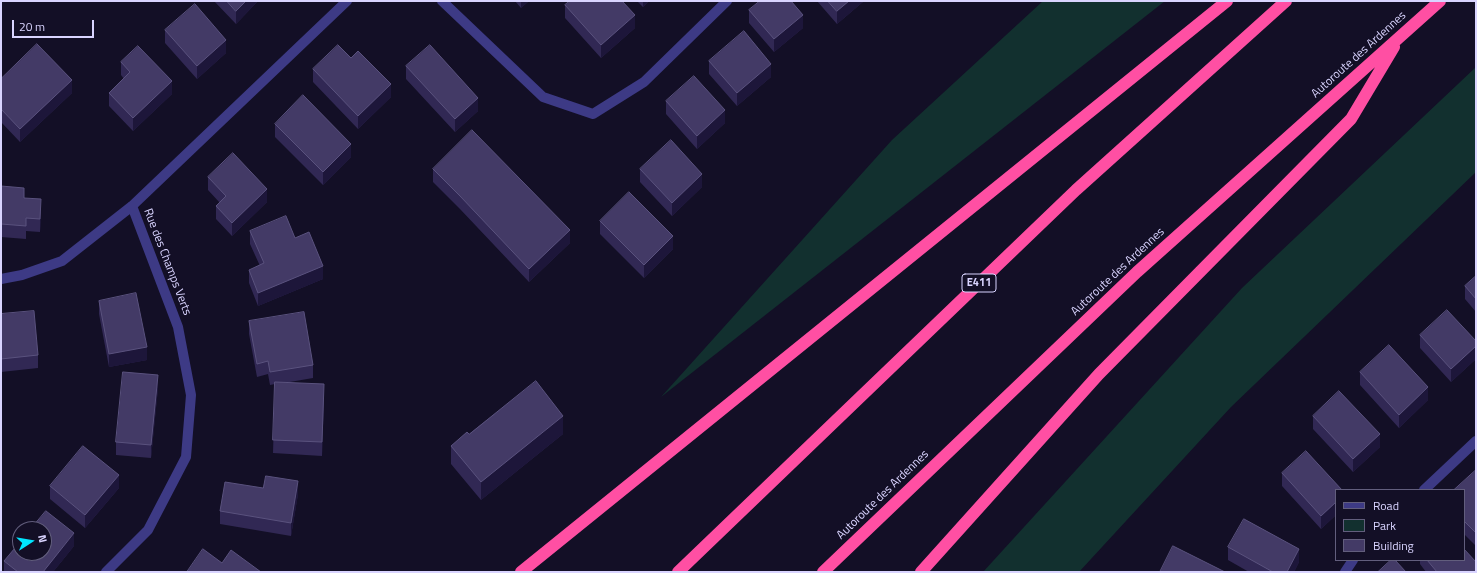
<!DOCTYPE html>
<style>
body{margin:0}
#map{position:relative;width:1477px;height:573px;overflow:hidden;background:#130f26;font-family:"Titillium Web",sans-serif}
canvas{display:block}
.frame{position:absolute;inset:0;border:2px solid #d9d4ff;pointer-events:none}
.legend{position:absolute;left:1335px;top:489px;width:130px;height:72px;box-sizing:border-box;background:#130f26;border:1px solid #625e7d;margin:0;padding:5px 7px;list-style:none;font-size:12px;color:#d9d4ff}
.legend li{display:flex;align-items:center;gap:8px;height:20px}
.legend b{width:20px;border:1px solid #625e7d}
.north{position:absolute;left:12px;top:521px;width:40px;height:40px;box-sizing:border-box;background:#130f26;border:1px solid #625e7d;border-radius:50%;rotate:78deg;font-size:11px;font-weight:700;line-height:16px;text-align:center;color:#d9d4ff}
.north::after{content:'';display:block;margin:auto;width:14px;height:18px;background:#00e5ff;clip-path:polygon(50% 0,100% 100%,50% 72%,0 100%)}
.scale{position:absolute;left:12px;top:20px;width:82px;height:18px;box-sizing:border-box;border:2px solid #d9d4ff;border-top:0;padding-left:5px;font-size:12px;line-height:14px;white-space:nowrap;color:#d9d4ff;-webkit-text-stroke:3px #130f26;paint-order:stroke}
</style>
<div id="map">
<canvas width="1477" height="573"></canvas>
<div class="frame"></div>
<ul class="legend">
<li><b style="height:5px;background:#3d3a85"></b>Road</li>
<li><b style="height:11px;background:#12302f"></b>Park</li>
<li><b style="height:11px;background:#433a66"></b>Building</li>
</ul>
<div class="north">N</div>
<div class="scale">20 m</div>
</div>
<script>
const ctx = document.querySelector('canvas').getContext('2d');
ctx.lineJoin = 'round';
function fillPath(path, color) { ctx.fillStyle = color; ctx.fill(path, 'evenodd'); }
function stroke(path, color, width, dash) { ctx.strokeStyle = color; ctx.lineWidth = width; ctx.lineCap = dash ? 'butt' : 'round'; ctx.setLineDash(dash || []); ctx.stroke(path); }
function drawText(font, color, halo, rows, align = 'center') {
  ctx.font = font + ' "Titillium Web",sans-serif'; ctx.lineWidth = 3; ctx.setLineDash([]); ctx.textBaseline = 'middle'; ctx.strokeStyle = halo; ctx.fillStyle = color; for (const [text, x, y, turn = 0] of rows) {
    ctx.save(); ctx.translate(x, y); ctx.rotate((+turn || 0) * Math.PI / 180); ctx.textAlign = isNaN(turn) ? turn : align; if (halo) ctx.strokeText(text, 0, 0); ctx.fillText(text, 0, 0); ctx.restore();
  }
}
fillPath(new Path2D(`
 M 1043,1 L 1165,1 L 661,397 L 892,140 Z
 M 1476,67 L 1476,172 L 1231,407 L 1079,572 L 983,572 L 1242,288 Z`), '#12302f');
stroke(new Path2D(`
 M 442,1 L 543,97 L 593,114 L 644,82 L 727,1
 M 1,279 L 22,275 L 62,261 L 132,206 L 347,1
 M 1424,490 L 1476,441
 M 106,572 L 148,530 L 186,457 L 191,395 L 178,327 L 132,206
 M 1345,572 L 1353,560`), '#3d3a85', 10);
stroke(new Path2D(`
 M 521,572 L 1227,1
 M 678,572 L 1076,190 L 1286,1
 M 823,572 L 1137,272 L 1440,1
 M 921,572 L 1099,374 L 1351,119 L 1394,47`), '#ff4fa3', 12);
fillPath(new Path2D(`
 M 214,1 L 258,1 L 236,24 Z
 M 515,1 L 529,1 L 521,8 Z
 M 637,1 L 649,1 L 643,7 Z
 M 817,1 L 864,1 L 837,24 Z
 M 565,5 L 635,28 L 601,58 L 565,18 Z
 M 749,10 L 803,28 L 774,52 L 749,23 Z
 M 165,30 L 226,53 L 197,79 L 165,43 Z
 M 709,61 L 771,77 L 737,106 L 709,74 Z
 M 121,62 L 172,94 L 133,131 L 109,106 L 109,93 L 124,79 L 121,75 Z
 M 406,66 L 478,111 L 455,132 L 406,79 Z
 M 313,69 L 391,97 L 358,129 L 313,82 Z
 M 1,79 L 72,93 L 20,142 L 1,122 Z
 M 666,101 L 725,123 L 697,149 L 666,114 Z
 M 275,124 L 351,157 L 323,185 L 275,137 Z
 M 433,169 L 570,243 L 529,282 L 460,209 L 433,182 Z
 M 640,169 L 702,187 L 672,216 L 640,182 Z
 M 208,177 L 267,202 L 232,236 L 216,219 L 216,206 L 220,203 L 208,190 Z
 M 1,186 L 24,198 L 41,212 L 40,232 L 26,231 L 26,239 L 1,237 Z
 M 600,221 L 673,249 L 644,278 L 600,234 Z
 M 250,231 L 295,238 L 323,279 L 258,306 L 249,283 L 249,270 L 260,266 L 250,244 Z
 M 1476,276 L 1476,312 L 1465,299 L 1465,286 Z
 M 99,301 L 147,360 L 109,367 L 99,314 Z
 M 1,314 L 38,355 L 38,368 L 1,372 Z
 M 249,321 L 313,365 L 313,378 L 284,383 L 324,397 L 322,456 L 273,453 L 275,384 L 270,385 L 268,374 L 257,377 L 249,334 Z
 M 1420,335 L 1476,341 L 1476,359 L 1451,382 L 1420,348 Z
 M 1360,372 L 1428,400 L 1399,428 L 1360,385 Z
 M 158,388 L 151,458 L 116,455 L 116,442 Z
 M 1313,416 L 1380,447 L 1353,472 L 1313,429 Z
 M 469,434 L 563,434 L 481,500 L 451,464 L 451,446 Z
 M 1476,470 L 1476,546 L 1464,534 L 1464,490 Z
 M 1282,473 L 1336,490 L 1336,515 L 1321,529 L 1282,486 Z
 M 50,486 L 119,488 L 85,528 L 50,499 Z
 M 263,488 L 298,494 L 291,536 L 220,524 L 220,511 Z
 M 74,546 L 53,572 L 4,572 L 4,561 Z
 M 1228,547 L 1299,562 L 1294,572 L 1249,572 L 1228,560 Z
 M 1420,560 L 1464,560 L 1476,572 L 1426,572 L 1420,564 Z`), '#312854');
fillPath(new Path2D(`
 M 246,1 L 258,1 L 236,24 L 236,11 Z
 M 521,1 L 529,1 L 521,8 Z
 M 643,1 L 649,1 L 643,7 Z
 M 849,1 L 864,1 L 837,24 L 837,11 Z
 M 635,15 L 635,28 L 601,58 L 601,45 Z
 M 803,15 L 803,28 L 774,52 L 774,39 Z
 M 226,40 L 226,53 L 197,79 L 197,66 Z
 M 771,64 L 771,77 L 737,106 L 737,93 Z
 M 72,80 L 72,93 L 20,142 L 20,129 Z
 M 172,81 L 172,94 L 133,131 L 133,118 Z
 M 391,84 L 391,97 L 358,129 L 358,116 Z
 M 478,98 L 478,111 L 455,132 L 455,119 Z
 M 725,110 L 725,123 L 697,149 L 697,136 Z
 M 351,144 L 351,157 L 323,185 L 323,172 Z
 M 702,174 L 702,187 L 672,216 L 672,203 Z
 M 267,189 L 267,202 L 232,236 L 232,223 Z
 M 41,199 L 41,212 L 40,232 L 40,219 Z
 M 570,230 L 570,243 L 529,282 L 529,269 Z
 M 673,236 L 673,249 L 644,278 L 644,265 Z
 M 323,266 L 323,279 L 258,306 L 258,293 Z
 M 1476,346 L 1476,359 L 1451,382 L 1451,369 Z
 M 147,347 L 147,360 L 109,367 L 109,354 Z
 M 158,375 L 158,388 L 151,458 L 151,445 Z
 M 324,384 L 324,397 L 322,456 L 322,442 Z
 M 1428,387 L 1428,400 L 1399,428 L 1399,415 Z
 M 563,416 L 563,434 L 481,500 L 481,482 Z
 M 1380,434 L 1380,447 L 1353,472 L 1353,459 Z
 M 119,475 L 119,488 L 85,528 L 85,515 Z
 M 298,481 L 298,494 L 291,536 L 291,523 Z
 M 1336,502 L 1336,515 L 1321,529 L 1321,516 Z
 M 74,533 L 74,546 L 53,572 L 43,572 Z
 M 1299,549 L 1299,562 L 1294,572 L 1287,572 Z`), '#1d163a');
const building = new Path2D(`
 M 227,1 L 246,1 L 236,11 Z
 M 570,1 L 622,1 L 635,15 L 601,45 L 565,5 Z
 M 760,1 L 791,1 L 803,15 L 774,39 L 749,10 Z
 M 828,1 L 849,1 L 837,11 Z
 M 195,4 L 226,40 L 197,66 L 165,30 Z
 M 744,31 L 771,64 L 737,93 L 709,61 Z
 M 37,44 L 72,80 L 20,129 L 1,109 L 1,79 Z
 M 338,45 L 351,58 L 358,51 L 391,84 L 358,116 L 313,69 Z
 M 430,45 L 478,98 L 455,119 L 406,66 Z
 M 138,46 L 172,81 L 133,118 L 109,93 L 130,72 L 121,62 Z
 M 694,76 L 725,110 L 697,136 L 666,101 Z
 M 303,95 L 351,144 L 323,172 L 275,124 Z
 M 472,130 L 570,230 L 529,269 L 460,196 L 433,169 Z
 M 671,140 L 702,174 L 672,203 L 640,169 Z
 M 233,153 L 267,189 L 232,223 L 216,206 L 226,196 L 208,177 Z
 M 1,186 L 24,188 L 24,198 L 41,199 L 40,219 L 26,218 L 26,226 L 1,224 Z
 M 629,192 L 673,236 L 644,265 L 600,221 Z
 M 286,216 L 295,238 L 309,232 L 323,266 L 258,293 L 249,270 L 264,263 L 250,231 Z
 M 1476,276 L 1476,299 L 1465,286 Z
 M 136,293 L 147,347 L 109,354 L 99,301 Z
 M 1447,310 L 1476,341 L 1476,346 L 1451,369 L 1420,335 Z
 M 34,311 L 38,355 L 1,359 L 1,314 Z
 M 304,312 L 313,365 L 270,372 L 268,361 L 257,364 L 249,321 Z
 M 1389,345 L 1428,387 L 1399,415 L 1360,372 Z
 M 123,372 L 158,375 L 151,445 L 116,442 Z
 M 536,381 L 563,416 L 481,482 L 451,446 L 467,432 L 469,434 Z
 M 275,382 L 324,384 L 322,442 L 273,440 Z
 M 1339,391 L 1380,434 L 1353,459 L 1313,416 Z
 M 83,446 L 119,475 L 85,515 L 50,486 Z
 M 1306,451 L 1342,490 L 1336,490 L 1336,502 L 1321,516 L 1282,473 Z
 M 1476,470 L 1476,533 L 1464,521 L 1464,490 L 1454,490 Z
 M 266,476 L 298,481 L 291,523 L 220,511 L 225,482 L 263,488 Z
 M 46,511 L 74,533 L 43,572 L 18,572 L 4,561 L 20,542 L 20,553 L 44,553 L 44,529 L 31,529 Z
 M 1244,519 L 1299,549 L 1287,572 L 1273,572 L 1228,547 Z
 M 1173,546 L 1225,572 L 1160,572 Z
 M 203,549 L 222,563 L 231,550 L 261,572 L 187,572 Z
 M 1464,549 L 1476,562 L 1476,572 L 1437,572 L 1427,560 L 1464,560 Z
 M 1391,560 L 1395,560 L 1406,572 L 1378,572 Z`);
fillPath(building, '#433a66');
stroke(building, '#5a527e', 1);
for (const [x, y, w] of [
 [979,283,34]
]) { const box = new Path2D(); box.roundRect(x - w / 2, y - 9, w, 18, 3); ctx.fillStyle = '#130f26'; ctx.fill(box); stroke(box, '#d9d4ff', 1); }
drawText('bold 11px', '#d9d4ff', null, [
 ["E411",979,283]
]);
drawText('12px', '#d9d4ff', '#130f26', [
 ["Autoroute des Ardennes",1359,55,-42],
 ["Rue des Champs Verts",167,262,69],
 ["Autoroute des Ardennes",1118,272,-43],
 ["Autoroute des Ardennes",883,495,-44]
]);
</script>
